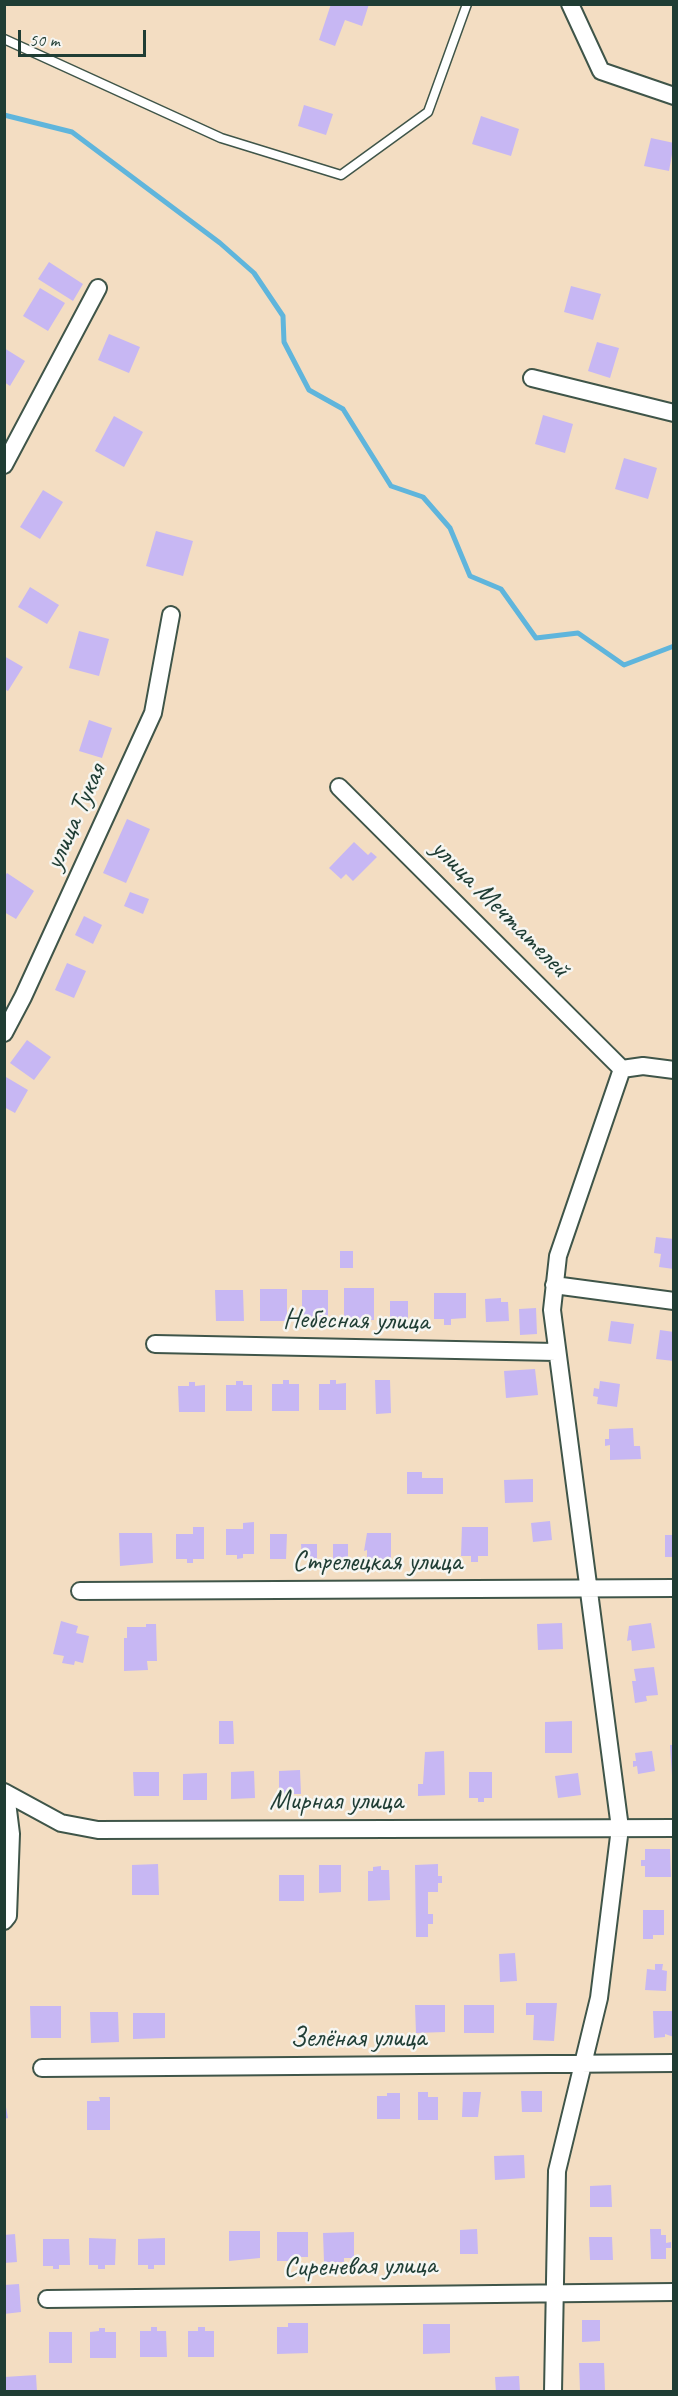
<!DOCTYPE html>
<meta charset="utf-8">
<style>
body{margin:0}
#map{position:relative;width:678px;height:2396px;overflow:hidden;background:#f3ddc2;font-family:Caveat,sans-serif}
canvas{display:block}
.frame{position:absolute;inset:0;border:6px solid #1f3d34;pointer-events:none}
.scale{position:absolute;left:18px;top:30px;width:128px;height:27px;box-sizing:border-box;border:3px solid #1f3d34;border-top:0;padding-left:8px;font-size:18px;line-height:21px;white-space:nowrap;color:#1f3d34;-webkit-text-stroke:4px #f6f6f2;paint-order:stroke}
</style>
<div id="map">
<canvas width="678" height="2396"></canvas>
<div class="frame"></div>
<div class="scale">50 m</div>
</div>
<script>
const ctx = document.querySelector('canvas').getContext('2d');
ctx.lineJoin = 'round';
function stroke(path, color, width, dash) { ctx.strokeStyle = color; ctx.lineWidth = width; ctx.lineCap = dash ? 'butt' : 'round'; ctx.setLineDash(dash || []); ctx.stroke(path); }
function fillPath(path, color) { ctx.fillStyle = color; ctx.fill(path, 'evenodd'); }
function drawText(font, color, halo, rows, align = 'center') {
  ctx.font = font + ' Caveat,sans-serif'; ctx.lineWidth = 5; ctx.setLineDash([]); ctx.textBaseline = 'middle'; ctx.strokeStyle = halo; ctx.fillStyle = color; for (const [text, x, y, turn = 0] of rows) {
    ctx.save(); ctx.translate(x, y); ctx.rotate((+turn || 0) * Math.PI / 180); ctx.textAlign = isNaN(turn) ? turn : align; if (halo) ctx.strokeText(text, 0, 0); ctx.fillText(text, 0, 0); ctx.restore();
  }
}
stroke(new Path2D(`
 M 4,115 L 72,132 L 220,243 L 254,273 L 283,316 L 284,342 L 309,390 L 343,409 L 391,486 L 423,497 L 450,528 L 470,576 L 501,589 L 536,638 L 578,633 L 624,665 L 674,646`), '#5fb5dc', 5);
fillPath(new Path2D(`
 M 331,4 L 369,4 L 362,26 L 345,20 L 335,46 L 319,40 Z
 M 304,105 L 333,114 L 326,135 L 298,126 Z
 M 481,116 L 519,129 L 511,156 L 472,144 Z
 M 651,138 L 674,143 L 669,171 L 644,166 Z
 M 49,262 L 83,284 L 73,301 L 38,279 Z
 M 571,286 L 601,294 L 593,320 L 564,312 Z
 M 40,288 L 65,303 L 48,331 L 23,316 Z
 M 109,334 L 140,347 L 129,373 L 98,360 Z
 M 597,342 L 619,348 L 610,378 L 588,371 Z
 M 4,348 L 25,361 L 10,386 L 4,382 Z
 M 543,415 L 573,424 L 565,453 L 535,444 Z
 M 114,416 L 143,432 L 124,467 L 95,451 Z
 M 624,458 L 657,468 L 648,499 L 615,489 Z
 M 43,490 L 63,502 L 40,539 L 20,527 Z
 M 156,531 L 193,541 L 183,576 L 146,566 Z
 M 30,587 L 59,605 L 47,624 L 18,607 Z
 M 79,631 L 109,639 L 99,676 L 69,668 Z
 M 4,656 L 23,667 L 8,691 L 4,689 Z
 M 89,720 L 112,728 L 102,758 L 79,751 Z
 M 127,819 L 150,829 L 126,883 L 103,873 Z
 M 354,842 L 368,855 L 371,852 L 377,857 L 353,881 L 346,874 L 341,879 L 329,868 Z
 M 7,873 L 34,891 L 16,919 L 4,912 L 4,877 Z
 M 130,892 L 149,899 L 143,914 L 124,906 Z
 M 84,916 L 102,925 L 93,944 L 75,935 Z
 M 67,963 L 86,971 L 74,998 L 55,990 Z
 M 27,1040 L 51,1057 L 34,1080 L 10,1063 Z
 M 6,1077 L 28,1090 L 15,1113 L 4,1107 Z
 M 656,1237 L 674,1239 L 674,1269 L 659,1267 L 661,1254 L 654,1253 Z
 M 340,1251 L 353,1251 L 353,1268 L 340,1268 Z
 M 344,1288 L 374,1288 L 374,1320 L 344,1321 Z
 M 260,1289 L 287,1289 L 287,1321 L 260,1321 Z
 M 215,1290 L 243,1290 L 244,1321 L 216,1321 Z
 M 302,1290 L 328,1290 L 328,1319 L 302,1319 Z
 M 434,1293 L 466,1293 L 466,1318 L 451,1319 L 451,1325 L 444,1325 L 444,1319 L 434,1319 Z
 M 501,1298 L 501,1302 L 508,1302 L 509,1321 L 486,1322 L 485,1299 Z
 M 390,1301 L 408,1301 L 408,1325 L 390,1325 Z
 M 536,1308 L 537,1334 L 520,1335 L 519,1309 Z
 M 611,1321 L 634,1324 L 631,1344 L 608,1341 Z
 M 660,1330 L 674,1332 L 674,1361 L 656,1359 Z
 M 535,1369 L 538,1395 L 506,1398 L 504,1371 Z
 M 283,1380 L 289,1380 L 289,1384 L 299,1384 L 299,1411 L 272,1411 L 272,1384 L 283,1384 Z
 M 330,1380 L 336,1380 L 336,1384 L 346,1383 L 346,1410 L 319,1410 L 319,1384 L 330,1384 Z
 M 375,1380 L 390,1380 L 391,1413 L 376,1414 Z
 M 236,1381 L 243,1381 L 243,1385 L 252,1385 L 252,1411 L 226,1411 L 226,1385 L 236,1385 Z
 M 600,1381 L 620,1384 L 617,1407 L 597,1404 L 598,1397 L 593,1396 L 594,1388 L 599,1389 Z
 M 189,1382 L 195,1382 L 195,1386 L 205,1385 L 205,1412 L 179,1412 L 178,1386 L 189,1386 Z
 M 633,1428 L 634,1446 L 640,1446 L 641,1459 L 610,1460 L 610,1445 L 605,1446 L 605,1439 L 609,1439 L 609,1429 Z
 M 407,1472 L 422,1472 L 422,1478 L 443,1478 L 443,1494 L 407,1494 Z
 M 533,1479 L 533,1502 L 505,1503 L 504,1480 Z
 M 550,1521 L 552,1540 L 533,1542 L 531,1523 Z
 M 254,1522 L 254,1554 L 243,1554 L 243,1558 L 237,1559 L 237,1555 L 226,1555 L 226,1529 L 243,1529 L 243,1523 Z
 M 193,1527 L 204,1527 L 204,1559 L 193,1559 L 193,1563 L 187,1563 L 187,1559 L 176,1559 L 176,1534 L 193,1534 Z
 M 462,1527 L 488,1527 L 488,1556 L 478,1556 L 478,1562 L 471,1562 L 471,1556 L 461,1556 Z
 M 119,1533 L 152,1533 L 153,1563 L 120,1566 Z
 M 367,1533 L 391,1533 L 391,1559 L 383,1559 L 383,1565 L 367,1565 L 367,1550 L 364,1551 Z
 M 270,1534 L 287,1534 L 286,1559 L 270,1559 Z
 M 665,1535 L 674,1535 L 674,1557 L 665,1557 Z
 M 301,1544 L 317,1544 L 317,1559 L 302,1559 Z
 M 333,1544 L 348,1544 L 348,1559 L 333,1559 Z
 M 61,1621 L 78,1626 L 76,1633 L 89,1636 L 83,1663 L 75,1661 L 74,1665 L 62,1663 L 64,1656 L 53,1654 Z
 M 562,1623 L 563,1649 L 538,1650 L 537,1624 Z
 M 651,1623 L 655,1648 L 632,1651 L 631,1640 L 627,1641 L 629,1626 Z
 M 146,1624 L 156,1624 L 157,1661 L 147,1661 L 148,1670 L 124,1671 L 124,1638 L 127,1638 L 127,1627 L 146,1627 Z
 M 654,1667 L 658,1695 L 646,1696 L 647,1701 L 635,1703 L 632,1681 L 636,1681 L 634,1669 Z
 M 219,1721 L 233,1721 L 234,1744 L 219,1744 Z
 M 572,1721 L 572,1753 L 545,1753 L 545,1722 Z
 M 670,1745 L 674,1745 L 674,1776 L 672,1776 Z
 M 444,1751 L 445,1795 L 418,1796 L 418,1784 L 423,1784 L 425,1752 Z
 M 652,1751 L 655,1771 L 638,1774 L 637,1766 L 633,1767 L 633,1761 L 636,1761 L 635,1753 Z
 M 300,1770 L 301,1794 L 279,1794 L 279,1771 Z
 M 254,1771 L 255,1798 L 231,1799 L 231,1772 Z
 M 133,1772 L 159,1772 L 159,1796 L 134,1796 Z
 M 469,1772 L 492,1772 L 492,1798 L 484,1798 L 484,1802 L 478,1802 L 478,1798 L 469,1798 Z
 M 207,1773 L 207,1800 L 183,1800 L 183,1774 Z
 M 578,1773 L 581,1795 L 558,1798 L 555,1776 Z
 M 645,1849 L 670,1849 L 671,1877 L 645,1877 L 645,1866 L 641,1866 L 641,1860 L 645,1860 Z
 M 158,1864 L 159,1895 L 132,1895 L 132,1865 Z
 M 438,1864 L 438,1876 L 442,1876 L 442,1883 L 438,1883 L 438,1892 L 428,1892 L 428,1914 L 433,1914 L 433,1924 L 428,1924 L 428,1937 L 416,1937 L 415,1865 Z
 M 319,1865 L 341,1865 L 341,1892 L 319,1893 Z
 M 381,1866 L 381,1870 L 389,1870 L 390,1900 L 368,1901 L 368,1871 L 373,1871 L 373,1867 Z
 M 279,1875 L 304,1875 L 304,1901 L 279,1901 Z
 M 643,1910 L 664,1910 L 664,1935 L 653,1935 L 653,1939 L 643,1939 Z
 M 515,1953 L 517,1981 L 500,1982 L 499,1954 Z
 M 655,1964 L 663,1964 L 662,1970 L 667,1971 L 666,1991 L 645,1990 L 647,1969 L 655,1970 Z
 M 526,2003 L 557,2003 L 554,2041 L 533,2040 L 534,2015 L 526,2015 Z
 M 415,2005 L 445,2005 L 445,2032 L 416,2033 Z
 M 464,2005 L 494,2005 L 494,2033 L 464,2033 Z
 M 30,2006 L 61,2006 L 61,2038 L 31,2038 Z
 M 653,2011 L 674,2011 L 674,2037 L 665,2034 L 665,2037 L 654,2038 Z
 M 90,2012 L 118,2012 L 119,2042 L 91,2043 Z
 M 133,2013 L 165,2013 L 165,2038 L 133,2039 Z
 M 521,2091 L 542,2091 L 542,2112 L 522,2112 Z
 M 418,2092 L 428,2092 L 428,2097 L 438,2097 L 438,2120 L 418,2120 Z
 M 463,2092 L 481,2092 L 478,2117 L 462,2117 Z
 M 387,2093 L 400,2093 L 400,2119 L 377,2119 L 377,2096 L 387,2096 Z
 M 4,2096 L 8,2118 L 4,2119 Z
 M 99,2097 L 110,2097 L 110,2130 L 87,2130 L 87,2101 L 100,2101 Z
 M 524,2155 L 525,2178 L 495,2180 L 494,2156 Z
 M 611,2185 L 612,2207 L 590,2207 L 590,2186 Z
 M 477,2229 L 478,2254 L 460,2254 L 460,2230 Z
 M 650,2229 L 661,2229 L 661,2235 L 666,2235 L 666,2243 L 671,2242 L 671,2248 L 666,2248 L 666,2259 L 651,2259 Z
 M 229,2231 L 260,2231 L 260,2258 L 229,2261 Z
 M 277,2232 L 308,2232 L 308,2257 L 298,2257 L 298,2261 L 277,2261 Z
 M 354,2232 L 354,2258 L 344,2258 L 344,2262 L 324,2262 L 323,2233 Z
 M 15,2234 L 17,2262 L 4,2263 L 4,2235 Z
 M 589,2237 L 612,2237 L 613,2260 L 590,2260 Z
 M 89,2238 L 116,2239 L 115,2265 L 105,2265 L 105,2269 L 98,2269 L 98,2265 L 89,2265 Z
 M 165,2238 L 165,2265 L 154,2265 L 154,2269 L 148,2269 L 148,2265 L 138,2265 L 138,2239 Z
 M 43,2239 L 69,2239 L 70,2265 L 59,2265 L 59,2269 L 53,2269 L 53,2266 L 43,2266 Z
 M 19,2284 L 21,2312 L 4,2314 L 4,2285 Z
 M 582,2320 L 600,2320 L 600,2341 L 582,2342 Z
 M 288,2323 L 308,2323 L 308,2353 L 277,2354 L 277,2327 L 288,2327 Z
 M 423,2324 L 450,2324 L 450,2353 L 423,2354 Z
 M 151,2327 L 157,2327 L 157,2331 L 166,2331 L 167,2357 L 140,2357 L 140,2331 L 151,2331 Z
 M 198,2327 L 205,2327 L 205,2331 L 214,2331 L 214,2357 L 188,2357 L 188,2331 L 198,2331 Z
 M 99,2328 L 105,2328 L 105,2332 L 116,2332 L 116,2358 L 90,2358 L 90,2332 L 99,2331 Z
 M 49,2332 L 72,2332 L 72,2363 L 49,2363 Z
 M 579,2363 L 604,2363 L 605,2391 L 580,2391 Z
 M 36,2375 L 37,2392 L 4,2392 L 4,2377 Z
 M 519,2376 L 520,2392 L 496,2392 L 495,2377 Z`), '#c7b7f3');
const lane = new Path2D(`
 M 4,39 L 221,138 L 341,175 L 428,112 L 467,4`);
const street = new Path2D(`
 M 570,4 L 601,71 L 674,96
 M 532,378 L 674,413
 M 4,465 L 98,288
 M 339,787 L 622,1069
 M 4,1033 L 23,997 L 153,713 L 171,615
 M 622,1069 L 643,1066 L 674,1070
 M 554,1285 L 674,1301
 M 155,1344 L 556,1352
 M 80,1591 L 674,1588
 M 4,1792 L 61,1823 L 98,1830 L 674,1828
 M 4,1921 L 8,1916 L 11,1834 L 6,1794
 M 42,2068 L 674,2063
 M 47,2299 L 674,2292
 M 553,2392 L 557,2171 L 599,1998 L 620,1828 L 552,1310 L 558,1256 L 622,1069`);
stroke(lane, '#3f5549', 11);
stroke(street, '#3f5549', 20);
stroke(lane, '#fff', 8);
stroke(street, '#fff', 16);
drawText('28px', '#1f3d34', '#f6f6f2', [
 ["улица Тукая",76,817,-66],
 ["улица Мечтателей",500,909,45],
 ["Небесная улица",356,1321,1],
 ["Стрелецкая улица",377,1563],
 ["Мирная улица",336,1802],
 ["Зелёная улица",358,2039],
 ["Сиреневая улица",360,2267,-1]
]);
</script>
